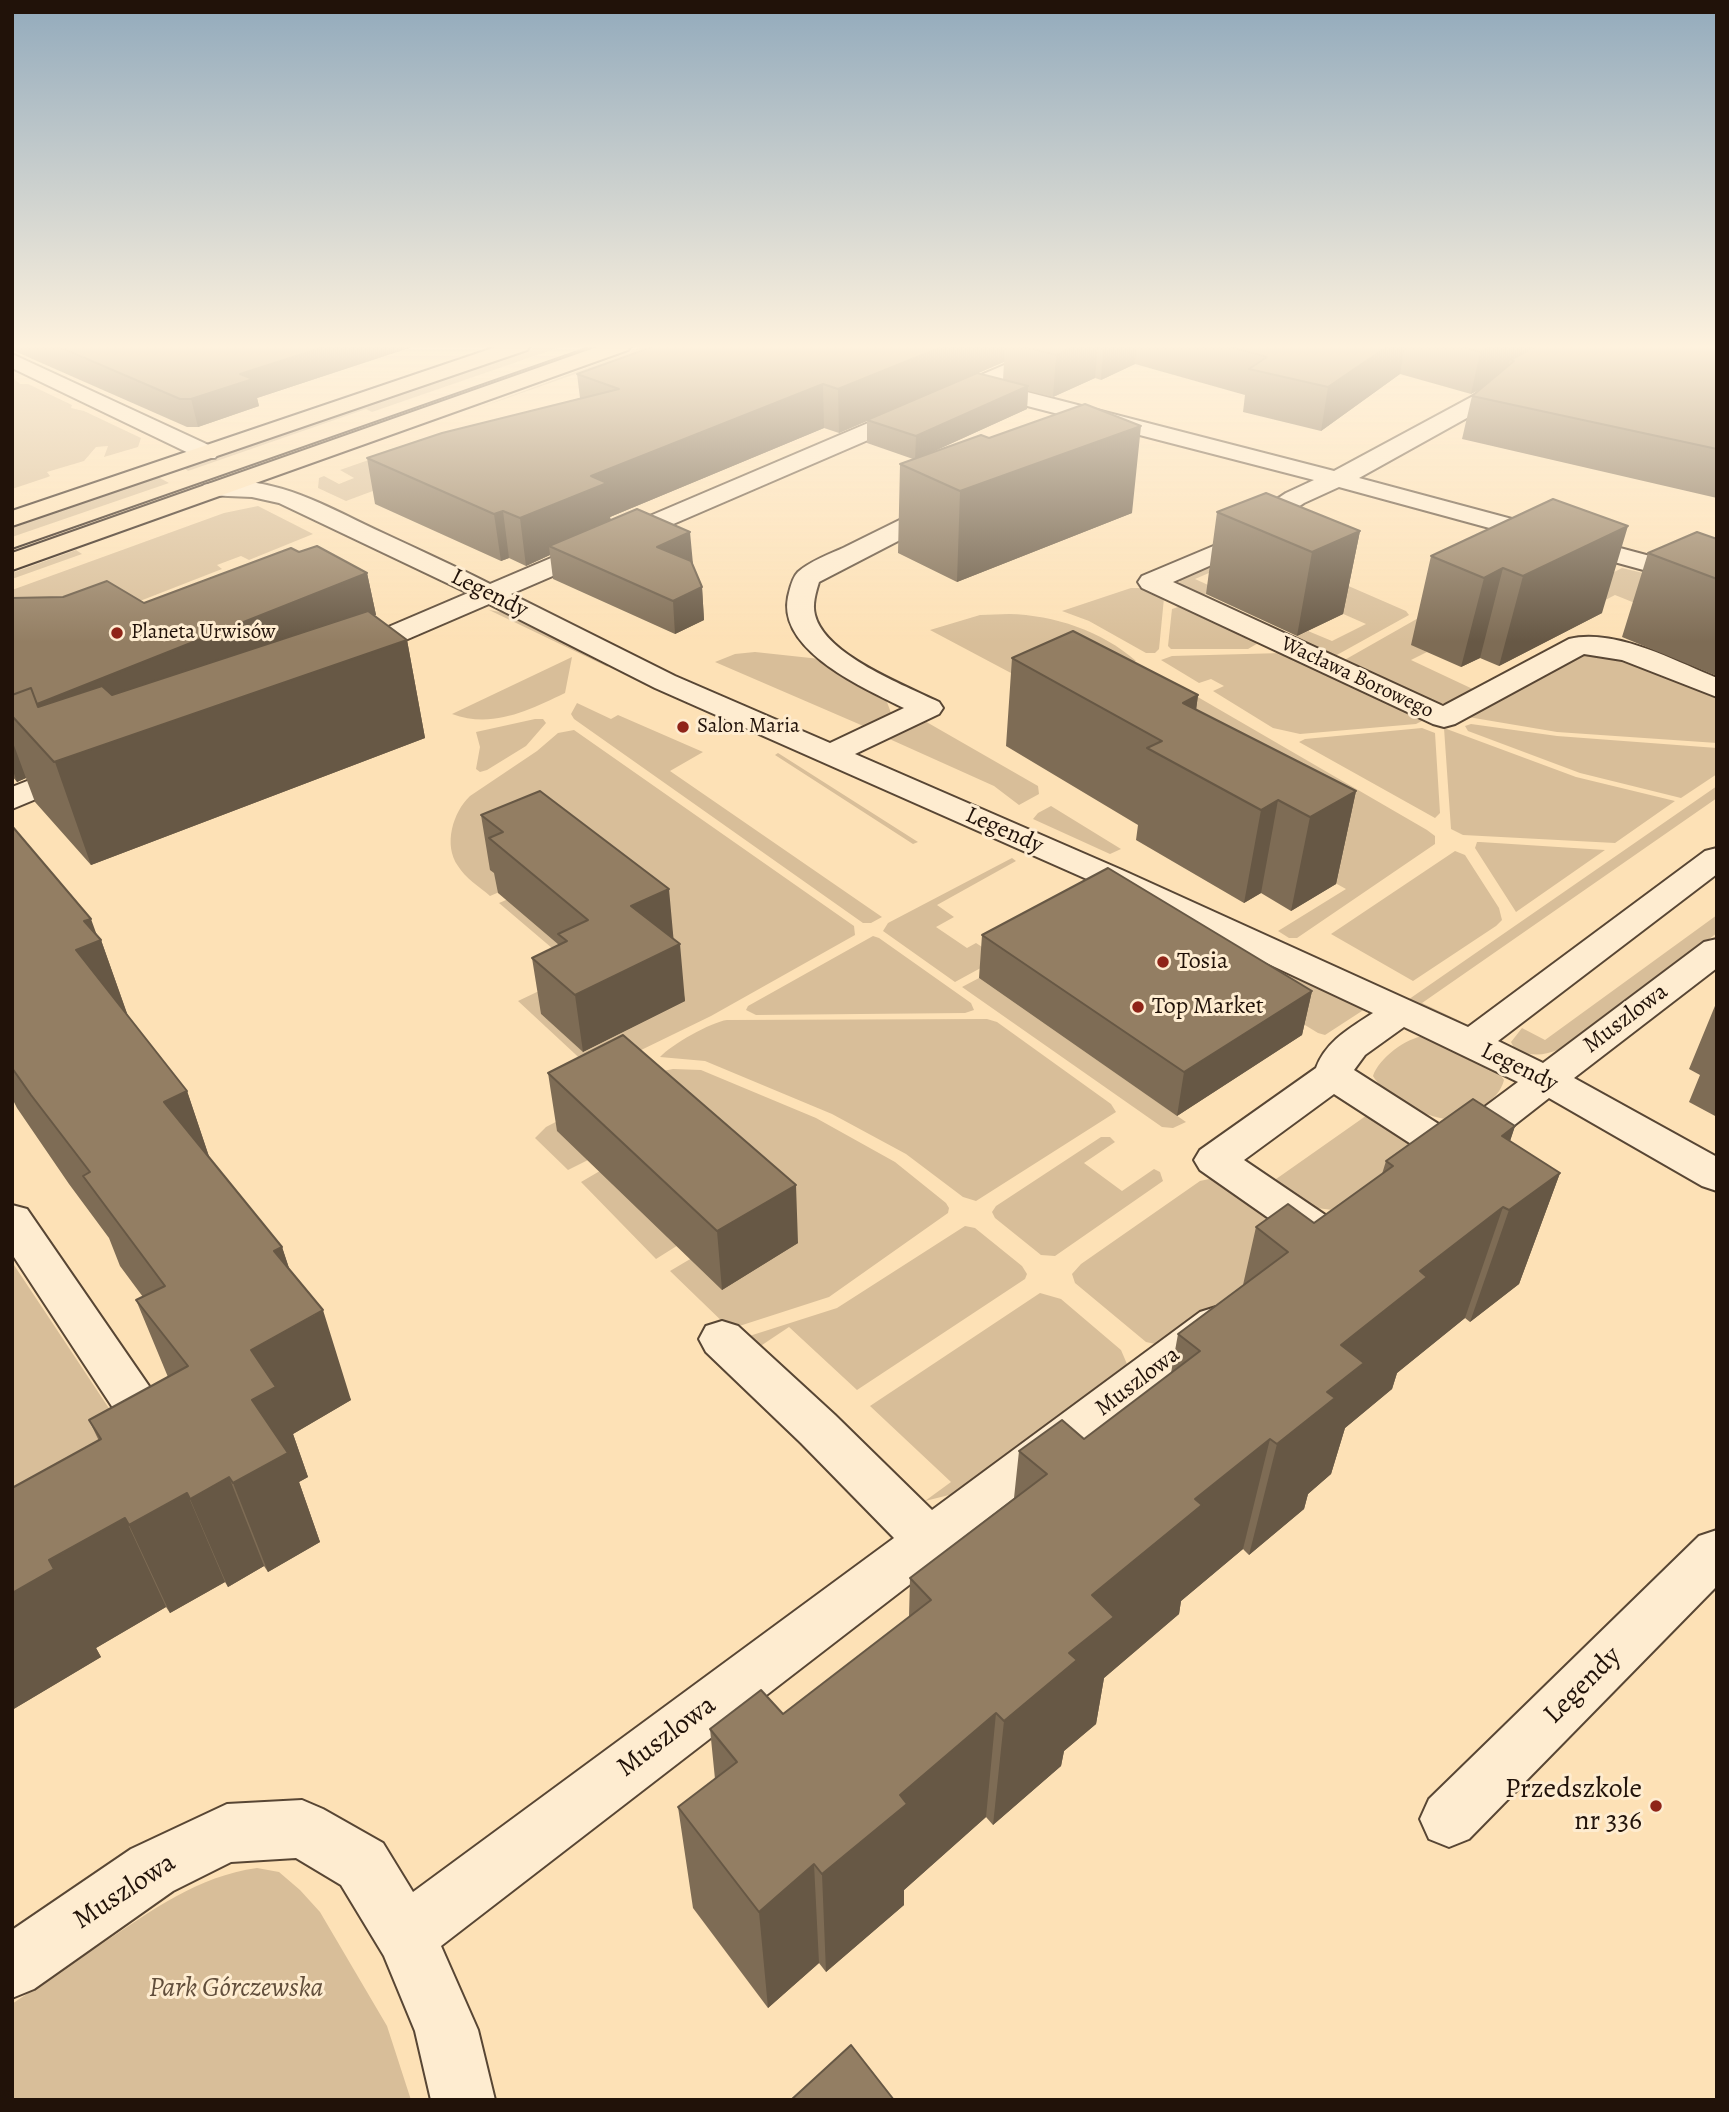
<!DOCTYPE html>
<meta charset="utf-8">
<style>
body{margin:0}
#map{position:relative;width:1729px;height:2112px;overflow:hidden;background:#fde1b6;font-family:Alegreya,serif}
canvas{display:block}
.frame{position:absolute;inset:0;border:14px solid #211209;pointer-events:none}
</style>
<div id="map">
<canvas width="1729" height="2112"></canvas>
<div class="frame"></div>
</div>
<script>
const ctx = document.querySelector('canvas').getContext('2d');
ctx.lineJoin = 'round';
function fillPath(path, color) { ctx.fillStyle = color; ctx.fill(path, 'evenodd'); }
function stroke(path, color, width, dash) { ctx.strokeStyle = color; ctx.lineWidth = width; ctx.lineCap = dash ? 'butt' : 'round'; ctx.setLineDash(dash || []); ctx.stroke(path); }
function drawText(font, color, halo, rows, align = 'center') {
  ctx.font = font + ' Alegreya,serif'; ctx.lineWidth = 6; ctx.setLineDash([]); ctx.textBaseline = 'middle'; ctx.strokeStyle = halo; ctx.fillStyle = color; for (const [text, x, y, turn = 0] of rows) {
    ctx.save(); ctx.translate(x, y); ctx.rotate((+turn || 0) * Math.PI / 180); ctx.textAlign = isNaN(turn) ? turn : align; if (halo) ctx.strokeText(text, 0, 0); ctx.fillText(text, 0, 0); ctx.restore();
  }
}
fillPath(new Path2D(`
 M 541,346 L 563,346 L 372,412 L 366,409 L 188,471 L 184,468 Z
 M 645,346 L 655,346 L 473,410 Z
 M 12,377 L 20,384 L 28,384 L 72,405 L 71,408 L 84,411 L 141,438 L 138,447 L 104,457 L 108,446 L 96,447 L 84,461 L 47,472 L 50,476 L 48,477 L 12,489 Z
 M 507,441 L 346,501 L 318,488 L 319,478 L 324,476 L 339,484 L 354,478 L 340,470 L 377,457 Z
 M 158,477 L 169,483 L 12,537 L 12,527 Z
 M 258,506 L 313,534 L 249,560 L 241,556 L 217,565 L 222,569 L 63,631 L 12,600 L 12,590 L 224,513 Z
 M 76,550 L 82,554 L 12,579 L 12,573 Z
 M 1227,553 L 1284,558 L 1406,611 L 1409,615 L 1335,656 L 1287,641 L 1308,631 L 1332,641 L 1366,624 L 1230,564 L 1195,579 L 1217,589 L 1197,598 L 1178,586 L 1182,576 Z
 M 1622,568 L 1664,578 L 1667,616 L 1615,595 L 1590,608 L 1563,598 Z
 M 1494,575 L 1415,646 L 1427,652 L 1411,660 L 1477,691 L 1452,703 L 1436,703 L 1341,662 Z
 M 1131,588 L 1143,588 L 1164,598 L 1159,649 L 1155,653 L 1146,653 L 1089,621 L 1062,611 Z
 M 1181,606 L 1260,642 L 1248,649 L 1171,649 L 1168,646 L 1172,609 Z
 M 489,610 L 506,613 L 602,658 L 608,667 Z
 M 1009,614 C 1054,615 1102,631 1136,661 L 1058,698 L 930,630 L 980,615 Z
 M 755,652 L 820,659 L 879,696 L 887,702 L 891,713 L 868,728 L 715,662 L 735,654 Z
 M 1579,652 L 1601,652 L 1717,694 L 1717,743 L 1557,732 L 1468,717 Z
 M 1283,653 L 1424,719 L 1424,720 L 1416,724 L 1300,734 L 1273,728 L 1213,691 L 1224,686 L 1211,679 L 1199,683 L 1161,660 L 1172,656 Z
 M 572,657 L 565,693 C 529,710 493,729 452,714 Z
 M 1196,696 L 1427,830 L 1435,836 L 1435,844 L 1297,938 L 1289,938 L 1278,931 L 1346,889 L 1170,792 Z
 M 577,703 L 611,719 L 618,715 L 703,752 L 670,771 L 882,917 L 871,923 L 863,923 L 574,719 L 571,714 Z
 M 535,719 L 543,719 L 546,723 L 526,746 L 487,770 L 480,772 L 476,769 L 480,747 L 476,732 Z
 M 923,720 L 1038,786 L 1039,794 L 1019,805 L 994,786 L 885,737 Z
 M 1471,724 L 1557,736 L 1717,748 L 1717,774 L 1681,798 L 1580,773 L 1468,731 L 1465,726 Z
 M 1422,728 L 1435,733 L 1440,813 L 1435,818 L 1299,742 L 1305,739 Z
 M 1444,728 L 1576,777 L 1675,801 L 1615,843 L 1463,835 L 1451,829 Z
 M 574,730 L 854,926 L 855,935 L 711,1016 L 637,1052 L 588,1066 L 518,1001 L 558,982 L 541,1014 L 584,1052 L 684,1001 L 511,887 L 490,896 C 480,887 465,878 458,866 C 443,845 453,812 470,796 L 537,751 L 558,733 Z
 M 778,753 L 918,842 L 913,844 L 775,755 Z
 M 1717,786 L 1717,798 L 1422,1003 L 1460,1021 L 1463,1026 L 1402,1004 Z
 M 1051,806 L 1121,849 L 1110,854 L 1033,819 L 1038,813 Z
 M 1477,842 L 1480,842 L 1605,850 L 1516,912 L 1475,848 Z
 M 1455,851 L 1465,855 L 1499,908 L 1502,920 L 1496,926 L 1413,981 L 1331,934 Z
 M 1012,858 L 1016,861 L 937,905 L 954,917 L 936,927 L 967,948 L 976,943 L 999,958 L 955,982 L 883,931 L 888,923 Z
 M 1107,885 L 1365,1009 L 1325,1035 L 1318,1033 L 1108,905 Z
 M 520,894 L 563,931 L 559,954 L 499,903 Z
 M 1717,915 L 1717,933 L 1613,1012 L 1560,1049 C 1544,1056 1528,1057 1514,1048 L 1511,1042 L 1522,1028 L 1545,1040 Z
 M 873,936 L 879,938 L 971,1003 L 974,1010 L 965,1013 L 756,1015 L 746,1010 L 748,1006 Z
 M 979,978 L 1186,1122 L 1173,1128 L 1162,1127 L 962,987 Z
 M 987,1019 L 997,1022 L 1111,1104 L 1116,1112 L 976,1201 L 963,1197 L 906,1154 L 832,1114 L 705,1061 L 660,1057 C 671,1045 711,1022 727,1020 Z
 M 1424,1036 L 1495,1067 L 1504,1080 C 1499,1101 1469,1119 1448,1119 C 1427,1119 1382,1093 1373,1076 C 1379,1058 1406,1038 1424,1036 Z
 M 673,1069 L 701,1070 L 816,1118 L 895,1162 L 946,1203 L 949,1208 L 948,1213 L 829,1297 L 730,1329 L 670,1271 L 697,1255 L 594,1157 L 568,1170 L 535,1138 L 546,1127 L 649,1074 Z
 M 1370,1113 L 1407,1138 L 1415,1153 L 1333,1210 L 1308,1207 L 1269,1184 Z
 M 1101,1137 L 1110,1137 L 1115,1142 L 1084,1163 L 1122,1191 L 1154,1169 L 1160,1172 L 1163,1181 L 1055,1256 L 1041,1255 L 995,1218 L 992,1212 L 996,1206 Z
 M 605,1168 L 683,1242 L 656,1259 L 581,1182 Z
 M 1209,1179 L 1216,1179 L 1272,1219 L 1283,1255 L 1166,1342 L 1160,1345 L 1146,1342 L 1075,1283 L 1072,1274 L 1081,1264 L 1200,1181 Z
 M 965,1226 L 975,1228 L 1022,1266 L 1027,1274 L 1025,1279 L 857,1390 L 789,1327 L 753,1351 L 740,1339 L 837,1308 Z
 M 12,1262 L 116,1419 L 111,1445 L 12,1515 Z
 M 1040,1293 L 1061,1299 L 1121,1350 L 1127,1364 L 1125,1373 L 961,1492 L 925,1501 L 951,1482 L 870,1406 Z
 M 257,1868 L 279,1872 L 300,1890 L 320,1912 L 387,2026 L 411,2100 L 12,2100 L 12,2004 C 42,1983 73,1963 103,1943 C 151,1911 198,1876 257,1868 Z`), '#d8be99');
const minor = new Path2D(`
 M 1049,346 L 1077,346 L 1074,350 L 996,384 L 1334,471 L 1566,346 L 1592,346 L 1589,350 L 1359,478 L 1717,574 L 1717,590 L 1339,487 L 1304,503 L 1256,535 L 1241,552 L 1173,582 L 1443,706 L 1569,639 C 1615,628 1675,661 1717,678 L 1717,697 L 1622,660 L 1584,654 L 1455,724 L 1444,727 L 1433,724 L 1142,588 L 1138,582 L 1142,576 L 1223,542 L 1238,525 L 1286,493 L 1314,480 L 977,393 L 511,594 L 675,676 L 830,743 L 904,708 C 866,689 777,651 788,597 C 790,589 792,578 798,572 C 810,561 830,554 845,547 C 875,532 906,517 936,502 L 945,500 L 954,502 L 957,507 L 954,512 L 819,582 C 816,592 812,604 815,615 C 825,655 904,685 939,702 L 943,708 L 939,714 L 855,754 L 1122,870 L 1468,1027 L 1705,851 L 1717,848 L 1717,874 L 1498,1041 L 1543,1063 L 1704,942 L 1717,939 L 1717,968 L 1574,1078 L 1717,1157 L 1717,1191 L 1702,1186 L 1549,1098 L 1467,1162 L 1453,1166 L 1439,1162 L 1334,1094 L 1244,1160 L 1340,1225 L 1347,1236 L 1340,1247 L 1325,1252 L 1310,1247 L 1200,1170 L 1194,1160 L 1200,1150 L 1316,1068 C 1326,1041 1350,1028 1373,1013 L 1098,884 L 655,688 L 489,604 L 359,660 L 349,663 L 339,660 L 335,654 L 339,648 L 468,593 L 279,503 L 252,497 L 204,495 L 201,490 L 204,485 C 267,469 328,508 383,533 C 419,550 455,566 490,584 ZM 1404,1027 L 1518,1082 L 1451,1132 L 1354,1070 L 1365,1055 Z
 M 12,354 L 215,448 L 219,453 L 215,458 L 199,458 L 12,368 Z
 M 78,761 L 89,763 L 94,770 L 89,777 L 12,809 L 12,787 Z
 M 12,1205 L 27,1209 L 151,1389 L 169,1431 L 156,1458 L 139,1464 L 122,1458 L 115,1444 L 121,1431 L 113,1408 L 12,1254 Z
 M 1216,1307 L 1232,1312 L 1239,1324 L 1232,1336 L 441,1946 L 478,2030 L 495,2100 L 431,2100 L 415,2031 L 384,1956 L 341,1885 L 296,1858 L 231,1862 L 173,1891 L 34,1989 L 12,1998 L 12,1930 L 131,1849 L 227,1804 L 302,1800 L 323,1809 L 383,1843 L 413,1892 L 894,1538 L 801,1443 L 706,1352 L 699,1339 L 706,1326 L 722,1321 L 738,1326 L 835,1415 L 932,1510 L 1200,1312 Z
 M 1717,1530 L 1717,1586 L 1469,1839 L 1449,1847 L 1429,1839 L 1420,1819 L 1429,1799 L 1699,1536 Z`);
const major = new Path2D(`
 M 499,346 L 530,346 L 527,350 L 12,526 L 12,511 Z
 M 600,346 L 631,346 L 628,350 L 12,570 L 12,553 Z`);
stroke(minor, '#584634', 4);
stroke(major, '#211209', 4);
fillPath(minor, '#feecd0');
fillPath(major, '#fde1b6');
stroke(new Path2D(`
 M 12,549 L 592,346`), '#211209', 2);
fillPath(new Path2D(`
 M 12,346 L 415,346 L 257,398 L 259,406 L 198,427 L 187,427 L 12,350 Z
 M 655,346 L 1717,346 L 1717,498 L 1462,439 L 1472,396 L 1480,389 L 1471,394 L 1400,374 L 1321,431 L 1243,412 L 1245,395 L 1135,364 L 1101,380 L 1095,378 L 1053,397 L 1028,391 L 1027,409 L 932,452 L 1132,513 L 957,582 L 898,553 L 900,464 L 913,459 L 867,443 L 867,421 L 839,433 L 824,428 L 610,517 L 611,520 L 692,565 L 702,587 L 704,620 L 675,634 L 553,579 L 550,555 L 526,566 L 509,558 L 501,561 L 375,504 L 367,458 L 580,398 L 577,374 ZM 1004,362 L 1003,380 L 978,373 Z
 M 1553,499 L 1602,613 L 1499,666 L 1480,658 L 1461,667 L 1411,645 L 1431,556 Z
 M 1217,512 L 1360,531 L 1343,614 L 1297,636 L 1206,594 Z
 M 1717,539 L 1717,676 L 1622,637 L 1648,553 Z
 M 299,552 L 367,573 L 376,615 L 374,615 L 407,640 L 425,738 L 91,865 L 35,802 L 26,778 L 17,782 L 12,776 L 12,598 L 144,603 Z
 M 1012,658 L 1198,695 L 1196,710 L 1356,791 L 1336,884 L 1291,911 L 1261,893 L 1244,903 L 1136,840 L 1138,825 L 1006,746 Z
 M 481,815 L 674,940 L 685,1001 L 583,1052 L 541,1014 L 532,958 L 559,945 L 498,893 L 494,873 L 490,870 Z
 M 12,826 L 101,940 L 128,1016 L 187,1091 L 209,1157 L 282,1247 L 290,1271 L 351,1400 L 293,1434 L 308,1477 L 299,1482 L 320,1542 L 268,1572 L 264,1566 L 228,1587 L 225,1582 L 170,1613 L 166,1607 L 96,1648 L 101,1657 L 12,1710 L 12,1488 L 99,1441 L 89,1420 L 168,1377 L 136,1300 L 143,1297 L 120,1266 L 109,1238 L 69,1184 L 17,1108 L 12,1098 Z
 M 982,935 L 1312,991 L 1302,1035 L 1177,1116 L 979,978 Z
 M 1717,1001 L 1717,1117 L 1689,1102 L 1700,1075 L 1689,1069 Z
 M 548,1073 L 798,1243 L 722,1290 L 557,1131 Z
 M 1515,1126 L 1510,1141 L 1560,1173 L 1519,1284 L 1470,1322 L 1465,1318 L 1397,1373 L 1392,1389 L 1345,1428 L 1331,1474 L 1308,1494 L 1304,1509 L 1249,1555 L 1243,1549 L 1181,1601 L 1179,1614 L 1104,1678 L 1096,1724 L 1064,1751 L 1061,1766 L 993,1825 L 986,1817 L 904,1890 L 904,1905 L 826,1972 L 819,1963 L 768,2008 L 693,1908 L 678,1807 L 715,1779 L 710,1729 L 783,1714 L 909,1617 L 910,1578 L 1014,1498 L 1019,1451 L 1084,1439 L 1171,1373 L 1178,1334 L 1243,1285 L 1256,1227 L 1314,1223 L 1382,1174 L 1386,1161 Z`), '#7e6c55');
fillPath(new Path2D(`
 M 327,346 L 415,346 L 257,398 L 259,406 L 198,427 L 191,399 L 240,374 Z
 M 944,346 L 1005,346 L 1004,362 L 839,433 L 838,389 Z
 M 1075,346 L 1098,346 L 1095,378 L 1053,397 L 1056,355 Z
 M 1103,346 L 1137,346 L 1135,364 L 1101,380 Z
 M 1388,346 L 1405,346 L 1400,374 L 1321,431 L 1328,387 Z
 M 1492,346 L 1560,346 L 1510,360 L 1507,375 L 1471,394 L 1480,352 Z
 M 823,384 L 824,428 L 610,517 L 612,529 L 549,546 L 550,555 L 526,566 L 520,518 L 591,476 Z
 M 1028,386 L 1027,409 L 915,460 L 916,436 Z
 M 1141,426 L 1132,513 L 957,582 L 960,491 Z
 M 503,511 L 509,558 L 501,561 L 494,514 Z
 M 1628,526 L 1602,613 L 1499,666 L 1523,576 Z
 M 1360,531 L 1343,614 L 1297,636 L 1312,552 Z
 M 690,532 L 693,564 L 657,547 Z
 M 1503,568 L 1480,658 L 1461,667 L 1484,578 Z
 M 367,573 L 376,615 L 51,749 L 407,640 L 425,738 L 91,865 L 35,705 Z
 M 702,587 L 704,620 L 675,634 L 673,601 Z
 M 1198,695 L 1188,770 L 1183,703 Z
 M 12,740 L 26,778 L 17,782 L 12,768 Z
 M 1356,791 L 1336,884 L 1291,911 L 1310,817 Z
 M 1278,800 L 1261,893 L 1244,903 L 1261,810 Z
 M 669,889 L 674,944 L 631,906 Z
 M 91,919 L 99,941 L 101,940 L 132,1028 L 76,950 L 84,921 Z
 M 680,944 L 685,1001 L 583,1052 L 575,995 Z
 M 1312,991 L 1302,1035 L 1177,1116 L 1184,1072 Z
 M 187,1091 L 217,1180 L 164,1102 Z
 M 1515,1126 L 1483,1222 L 1503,1207 L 1465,1318 L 1397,1373 L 1392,1389 L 1345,1428 L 1331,1474 L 1308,1494 L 1304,1509 L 1249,1555 L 1277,1444 L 1341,1345 L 1420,1271 L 1502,1136 Z
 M 1560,1173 L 1519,1284 L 1470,1322 L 1509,1210 Z
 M 796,1185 L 798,1243 L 722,1290 L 717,1231 Z
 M 282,1247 L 306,1320 L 323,1310 L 351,1400 L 293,1434 L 308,1477 L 299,1482 L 320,1542 L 268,1572 L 233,1483 L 252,1400 L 251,1350 L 274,1251 Z
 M 1270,1439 L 1243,1549 L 1181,1601 L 1179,1614 L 1104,1678 L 1096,1724 L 1064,1751 L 1061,1766 L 993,1825 L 1004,1721 L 1069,1653 L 1092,1595 L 1195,1499 Z
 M 229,1477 L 264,1566 L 228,1587 L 190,1499 Z
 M 187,1493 L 225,1582 L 170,1613 L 129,1525 Z
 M 125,1518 L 166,1607 L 96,1648 L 101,1657 L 12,1710 L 12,1593 L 49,1560 Z
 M 996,1713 L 986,1817 L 904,1890 L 904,1905 L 826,1972 L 822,1874 L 900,1795 Z
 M 814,1864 L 819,1963 L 768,2008 L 759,1912 Z`), '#675845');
const building = new Path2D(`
 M 57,346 L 327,346 L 240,374 L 253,379 L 191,399 L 180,399 Z
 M 655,346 L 944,346 L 838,389 L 823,384 L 591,476 L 607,483 L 520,518 L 503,511 L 494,514 L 367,458 L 442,433 L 619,389 L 577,374 Z
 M 1021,346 L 1075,346 L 1056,355 Z
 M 1227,346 L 1388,346 L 1328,387 L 1249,369 L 1267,357 Z
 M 1459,346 L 1492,346 L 1480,352 Z
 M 1536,346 L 1717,346 L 1717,449 L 1472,396 L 1514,361 L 1510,360 Z
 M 977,373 L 1028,386 L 916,436 L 867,420 Z
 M 1085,404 L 1141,426 L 960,491 L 900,464 L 981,435 L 989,438 Z
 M 1266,493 L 1360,531 L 1312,552 L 1217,512 Z
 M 1553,499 L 1628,526 L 1523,576 L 1503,568 L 1484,578 L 1431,556 Z
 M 637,509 L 690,532 L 657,547 L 691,561 L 702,587 L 673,601 L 549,546 Z
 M 1697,532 L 1717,539 L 1717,579 L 1648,553 Z
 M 317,546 L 367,573 L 37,704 L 31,688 L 12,695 L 12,598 L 63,597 L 107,581 L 144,603 L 291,548 L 299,552 Z
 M 368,611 L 407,640 L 54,762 L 12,716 L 12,695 L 31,688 L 38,707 L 102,686 L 112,695 Z
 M 1073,631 L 1198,695 L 1183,703 L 1356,791 L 1310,817 L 1278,800 L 1261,810 L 1147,748 L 1162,741 L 1012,658 Z
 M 540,791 L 669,889 L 631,906 L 680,944 L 575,995 L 532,958 L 567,941 L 558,934 L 588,920 L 489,838 L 503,832 L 481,815 Z
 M 12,826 L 91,919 L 84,921 L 101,940 L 76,950 L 187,1091 L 164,1102 L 282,1247 L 274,1251 L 323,1310 L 251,1350 L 276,1387 L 252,1400 L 288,1453 L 233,1483 L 229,1477 L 190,1499 L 187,1493 L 129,1525 L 125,1518 L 49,1560 L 54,1569 L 12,1593 L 12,1488 L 101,1439 L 89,1420 L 188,1366 L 136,1300 L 165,1286 L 83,1176 L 90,1172 L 31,1095 L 12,1068 Z
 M 1108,868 L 1312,991 L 1184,1072 L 982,935 Z
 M 623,1035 L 796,1185 L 717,1231 L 548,1073 Z
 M 1473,1099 L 1515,1126 L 1502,1136 L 1560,1173 L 1509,1210 L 1503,1207 L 1420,1271 L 1427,1277 L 1341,1345 L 1364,1363 L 1327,1392 L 1335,1398 L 1277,1444 L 1270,1439 L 1195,1499 L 1202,1505 L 1092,1595 L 1114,1617 L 1069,1653 L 1077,1660 L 1004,1721 L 996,1713 L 900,1795 L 907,1804 L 822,1874 L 814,1864 L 759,1912 L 678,1807 L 737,1762 L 710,1729 L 761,1690 L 783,1714 L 931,1600 L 910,1578 L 1047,1474 L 1019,1451 L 1062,1420 L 1084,1439 L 1200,1351 L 1178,1334 L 1288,1252 L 1256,1227 L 1288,1204 L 1314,1223 L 1393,1166 L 1386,1161 Z
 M 851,2045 L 894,2100 L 791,2100 Z`);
fillPath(building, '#937e63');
stroke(building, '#675845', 2);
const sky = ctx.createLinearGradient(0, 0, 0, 642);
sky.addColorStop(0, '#92aabc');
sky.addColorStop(0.54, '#fef2de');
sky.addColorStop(1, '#fef2de00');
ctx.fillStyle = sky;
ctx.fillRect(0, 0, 1729, 642);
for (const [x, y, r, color] of [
 [117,633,7,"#8f2418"],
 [683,727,7,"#8f2418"],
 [1163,962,7,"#8f2418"],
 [1138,1007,7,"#8f2418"],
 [1656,1806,7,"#8f2418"]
]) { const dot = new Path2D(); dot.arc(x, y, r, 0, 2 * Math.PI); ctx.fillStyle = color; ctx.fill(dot); stroke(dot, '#feecd0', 2.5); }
drawText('21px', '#211209', '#feecd0', [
 ["Planeta Urwisów",131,633],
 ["Salon Maria",697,727]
], 'left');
drawText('21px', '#211209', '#feecd0', [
 ["Wacława Borowego",1357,678,25]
]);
drawText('24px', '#211209', '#feecd0', [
 ["Legendy",489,594,26],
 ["Legendy",1004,831,24],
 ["Muszlowa",1626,1019,-37],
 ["Legendy",1519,1068,26],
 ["Muszlowa",1138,1382,-37]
]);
drawText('24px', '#211209', '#feecd0', [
 ["Tosia",1177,962],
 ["Top Market",1152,1007]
], 'left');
drawText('28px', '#211209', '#feecd0', [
 ["Legendy",1583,1686,-45],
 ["Muszlowa",667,1737,-37],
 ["Muszlowa",125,1892,-33]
]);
drawText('28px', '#211209', '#feecd0', [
 ["Przedszkole",1642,1790],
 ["nr 336",1642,1822]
], 'right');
drawText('italic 28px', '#614e3b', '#feecd0', [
 ["Park Górczewska",236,1989]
]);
</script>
